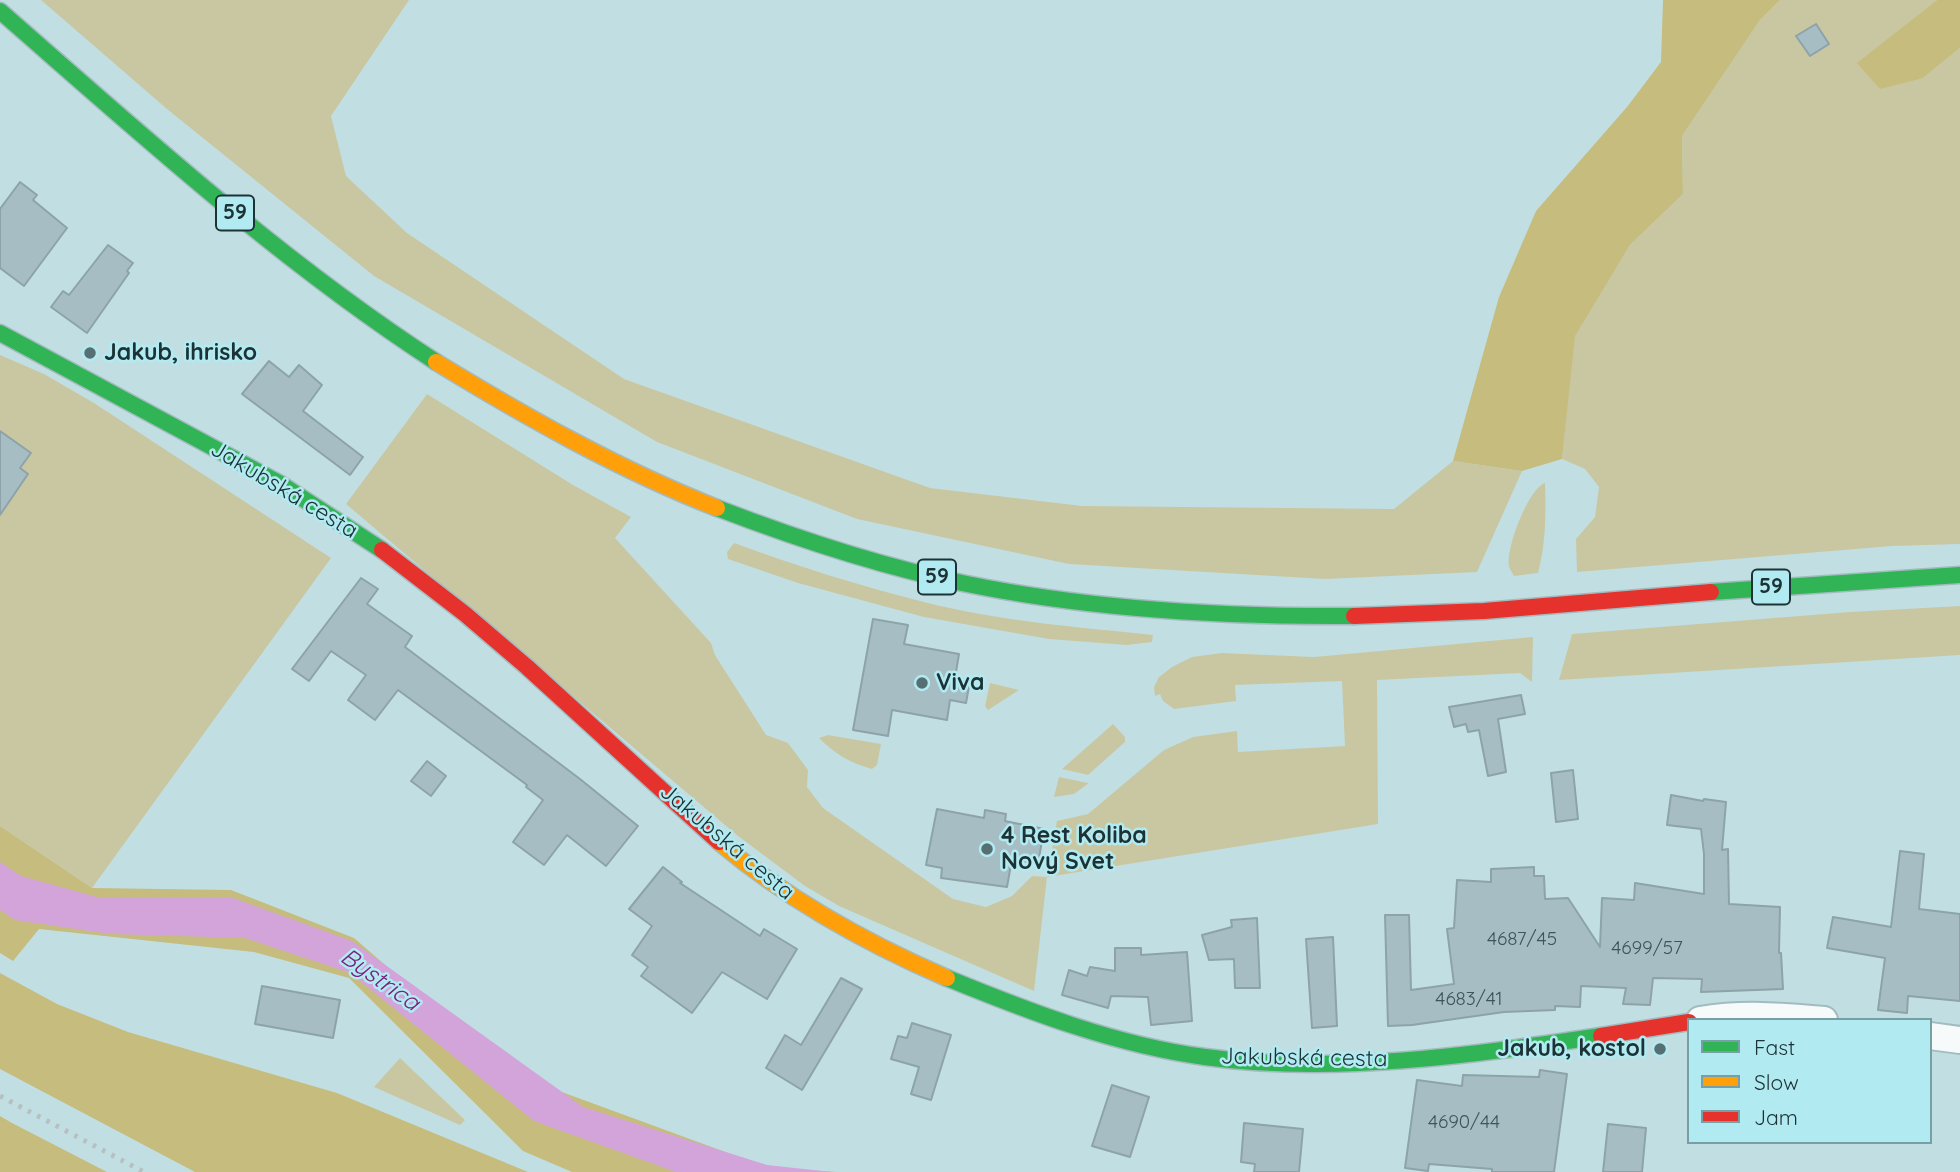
<!DOCTYPE html>
<meta charset="utf-8">
<style>
body{margin:0}
#map{position:relative;width:1960px;height:1172px;overflow:hidden;background:#c1dfe3;font-family:Quicksand,sans-serif}
canvas{display:block}
.legend{position:absolute;left:1687px;top:1018px;width:245px;height:126px;box-sizing:border-box;background:#b2eaf2;border:2px solid #76a0a6;margin:0;padding:9px 12px;list-style:none;font-size:21px;color:#1c3235}
.legend li{display:flex;align-items:center;gap:14px;height:35px}
.legend b{width:35px;border:2px solid #76a0a6}
</style>
<div id="map">
<canvas width="1960" height="1172"></canvas>
<ul class="legend">
<li><b style="height:9px;background:#30b455"></b>Fast</li>
<li><b style="height:9px;background:#ff9f0a"></b>Slow</li>
<li><b style="height:9px;background:#e5322d"></b>Jam</li>
</ul>
</div>
<script>
const ctx = document.querySelector('canvas').getContext('2d');
ctx.lineJoin = 'round';
function fillPath(path, color) { ctx.fillStyle = color; ctx.fill(path, 'evenodd'); }
function stroke(path, color, width, dash) { ctx.strokeStyle = color; ctx.lineWidth = width; ctx.lineCap = dash ? 'butt' : 'round'; ctx.setLineDash(dash || []); ctx.stroke(path); }
function drawText(font, color, halo, rows, align = 'center') {
  ctx.font = font + ' Quicksand,sans-serif'; ctx.lineWidth = 5; ctx.setLineDash([]); ctx.textBaseline = 'middle'; ctx.strokeStyle = halo; ctx.fillStyle = color; for (const [text, x, y, turn = 0] of rows) {
    ctx.save(); ctx.translate(x, y); ctx.rotate((+turn || 0) * Math.PI / 180); ctx.textAlign = isNaN(turn) ? turn : align; if (halo) ctx.strokeText(text, 0, 0); ctx.fillText(text, 0, 0); ctx.restore();
  }
}
fillPath(new Path2D(`
 M 41,0 L 409,0 L 331,116 L 346,176 L 407,233 L 624,379 L 930,488 L 1082,506 L 1394,509 L 1453,461 L 1522,471 L 1477,572 L 1325,579 L 1069,564 L 857,519 L 657,442 L 374,276 L 167,109 Z
 M 1780,0 L 1937,0 L 1858,63 L 1923,78 L 1960,48 L 1960,544 L 1892,546 L 1577,572 L 1576,539 L 1595,517 L 1599,487 L 1585,469 L 1562,459 L 1574,336 L 1630,245 L 1683,194 L 1682,136 L 1760,20 Z
 M 0,355 L 44,374 L 94,403 L 331,558 L 92,888 L 0,826 Z
 M 427,394 L 573,485 L 631,517 L 615,538 L 711,643 L 715,655 L 766,735 L 788,743 L 808,770 L 807,787 L 823,808 L 953,899 L 986,907 L 1012,896 L 1032,876 L 1047,877 L 1057,821 L 1088,814 L 1164,750 L 1193,737 L 1237,731 L 1238,752 L 1345,746 L 1342,681 L 1235,685 L 1236,701 L 1174,709 L 1163,701 L 1160,694 L 1155,696 L 1154,687 L 1159,677 L 1172,667 L 1192,657 L 1222,653 L 1314,657 L 1533,637 L 1532,682 L 1520,673 L 1377,680 L 1378,824 L 1047,877 L 1034,991 L 839,906 L 805,886 L 738,836 L 346,504 Z
 M 1545,483 C 1546,514 1546,543 1538,573 L 1514,576 C 1513,574 1509,568 1509,566 C 1506,548 1528,489 1545,483 Z
 M 734,543 C 797,566 860,586 924,602 C 999,621 1077,627 1153,635 L 1152,642 L 1127,645 L 1049,639 L 924,617 L 798,583 L 728,559 L 727,552 Z
 M 1960,606 L 1960,655 L 1559,680 L 1572,634 L 1850,612 Z
 M 990,683 L 1019,690 L 988,710 L 985,706 Z
 M 1113,724 L 1125,737 L 1125,742 L 1088,775 L 1062,769 Z
 M 828,735 L 881,744 L 877,765 L 872,769 C 850,763 835,754 819,738 Z
 M 1059,777 L 1088,783 L 1089,783 L 1074,794 L 1054,797 Z
 M 400,1058 L 465,1120 L 460,1125 L 374,1087 Z`), '#c9c7a2');
fillPath(new Path2D(`
 M 1663,0 L 1780,0 L 1760,20 L 1682,136 L 1683,194 L 1630,245 L 1575,336 L 1562,459 L 1522,471 L 1453,461 L 1499,297 L 1536,211 L 1627,107 L 1661,62 Z
 M 1937,0 L 1960,0 L 1960,48 L 1923,78 L 1880,89 L 1857,63 Z
 M 0,826 L 92,888 L 231,890 L 354,938 L 510,1073 L 769,1168 L 838,1172 L 572,1172 L 523,1151 L 349,978 L 254,952 L 39,929 L 13,961 L 0,953 Z
 M 0,973 L 57,1004 L 128,1032 L 337,1093 L 528,1172 L 195,1172 L 0,1069 Z
 M 0,1116 L 12,1123 L 107,1172 L 0,1172 Z`), '#c5bc7e');
fillPath(new Path2D(`
 M 0,862 L 21,876 L 97,897 L 233,898 L 352,941 L 583,1107 L 767,1165 L 832,1172 L 676,1172 L 534,1121 L 350,973 L 245,938 L 110,934 L 15,920 L 0,910 Z`), '#d2a4da');
const building = new Path2D(`
 M 1816,24 L 1829,44 L 1810,56 L 1796,36 Z
 M 20,182 L 37,195 L 33,200 L 67,228 L 24,286 L 0,268 L 0,209 Z
 M 108,245 L 133,263 L 127,271 L 129,273 L 87,333 L 51,307 L 63,291 L 69,295 Z
 M 269,361 L 289,377 L 299,365 L 322,385 L 303,411 L 363,457 L 350,475 L 242,394 Z
 M 0,431 L 31,453 L 20,468 L 28,474 L 0,515 Z
 M 361,578 L 378,589 L 367,604 L 412,636 L 405,647 L 580,779 L 638,826 L 606,866 L 567,835 L 544,865 L 513,842 L 543,800 L 526,787 L 527,785 L 398,690 L 375,720 L 348,700 L 366,675 L 331,651 L 309,681 L 292,669 Z
 M 873,619 L 908,625 L 904,644 L 959,654 L 955,678 L 970,681 L 966,703 L 950,700 L 947,720 L 892,710 L 888,736 L 853,730 Z
 M 1521,695 L 1525,714 L 1498,719 L 1506,772 L 1488,776 L 1479,730 L 1468,732 L 1466,724 L 1454,727 L 1449,707 Z
 M 427,761 L 446,776 L 431,796 L 411,781 Z
 M 1573,770 L 1578,819 L 1556,822 L 1551,773 Z
 M 1671,795 L 1703,801 L 1704,799 L 1726,802 L 1722,850 L 1728,849 L 1729,904 L 1780,907 L 1779,953 L 1781,953 L 1783,989 L 1701,992 L 1702,979 L 1653,978 L 1650,1005 L 1623,1004 L 1626,988 L 1581,986 L 1580,1007 L 1555,1006 L 1555,1010 L 1504,1012 L 1412,1025 L 1388,1026 L 1385,915 L 1409,915 L 1411,990 L 1454,984 L 1447,929 L 1454,928 L 1457,880 L 1491,882 L 1491,869 L 1534,867 L 1534,876 L 1544,876 L 1545,899 L 1568,898 L 1600,947 L 1602,898 L 1634,900 L 1635,883 L 1704,894 L 1704,854 L 1701,829 L 1667,825 Z
 M 937,809 L 984,818 L 985,810 L 1006,814 L 1005,821 L 1044,829 L 1038,864 L 1012,859 L 1007,887 L 941,878 L 942,868 L 926,865 Z
 M 1900,851 L 1924,854 L 1919,909 L 1960,914 L 1960,1001 L 1908,996 L 1907,1013 L 1878,1010 L 1885,958 L 1827,948 L 1833,917 L 1891,927 Z
 M 663,867 L 682,882 L 680,883 L 760,936 L 764,929 L 797,949 L 767,999 L 722,972 L 692,1013 L 641,976 L 648,967 L 632,955 L 652,926 L 629,909 Z
 M 1257,918 L 1260,988 L 1235,988 L 1234,959 L 1209,960 L 1202,935 L 1232,927 L 1231,920 Z
 M 1333,937 L 1337,1026 L 1312,1028 L 1306,939 Z
 M 1115,948 L 1141,948 L 1141,955 L 1187,952 L 1192,1021 L 1151,1025 L 1148,997 L 1111,996 L 1108,1008 L 1062,995 L 1069,970 L 1087,976 L 1090,967 L 1115,971 Z
 M 841,978 L 862,989 L 802,1090 L 766,1068 L 785,1035 L 801,1045 Z
 M 262,986 L 340,1000 L 333,1038 L 255,1024 Z
 M 912,1023 L 951,1035 L 931,1100 L 911,1094 L 919,1067 L 891,1059 L 898,1036 L 907,1038 Z
 M 1540,1070 L 1567,1074 L 1554,1172 L 1492,1172 L 1492,1169 L 1429,1164 L 1428,1171 L 1405,1168 L 1417,1080 L 1462,1086 L 1463,1075 L 1539,1077 Z
 M 1112,1085 L 1149,1097 L 1130,1157 L 1092,1146 Z
 M 1244,1123 L 1303,1129 L 1299,1172 L 1254,1172 L 1255,1164 L 1241,1162 Z
 M 1608,1124 L 1646,1128 L 1642,1172 L 1603,1172 Z`);
fillPath(building, '#a7bdc4');
stroke(building, '#8da3a9', 2);
const street = new Path2D(`
 M 1700,1020 C 1741,1013 1782,1016 1824,1020
 M 1930,1036 L 1960,1040`);
const fast = new Path2D(`
 M 0,11 C 141,134 279,260 436,362
 M 0,333 L 279,483 L 382,550
 M 717,508 C 798,539 881,567 967,584 C 1094,610 1224,617 1354,616
 M 1711,592 L 1960,575
 M 947,978 C 1030,1012 1116,1045 1205,1057 C 1335,1075 1472,1055 1601,1036`);
const slow = new Path2D(`
 M 436,362 C 526,417 618,469 717,508
 M 719,842 C 787,899 866,943 947,978`);
const jam = new Path2D(`
 M 382,550 L 465,614 L 527,667 L 719,842
 M 1354,616 L 1484,611 L 1711,592
 M 1601,1036 L 1689,1022`);
stroke(street, '#a3bbbf', 30);
stroke(fast, '#a3bbbf', 19);
stroke(slow, '#a3bbbf', 19);
stroke(jam, '#a3bbbf', 19);
stroke(street, '#f6fafb', 26);
stroke(fast, '#30b455', 16);
stroke(slow, '#ff9f0a', 16);
stroke(jam, '#e5322d', 16);
stroke(new Path2D(`
 M 0,1096 L 144,1172`), '#b7bfc0', 5, [3.5, 7]);
for (const [x, y, r, color] of [
 [90,353,7,"#566f72"],
 [922,683,7,"#566f72"],
 [987,849,7,"#566f72"],
 [1660,1049,7,"#566f72"]
]) { const dot = new Path2D(); dot.arc(x, y, r, 0, 2 * Math.PI); ctx.fillStyle = color; ctx.fill(dot); stroke(dot, '#b2eaf2', 2.5); }
drawText('19px', '#3f5559', null, [
 ["4687/45",1522,939],
 ["4699/57",1647,948],
 ["4683/41",1469,999],
 ["4690/44",1464,1122]
]);
for (const [x, y, w] of [
 [235,213,38],
 [937,577,38],
 [1771,587,38]
]) { const box = new Path2D(); box.roundRect(x - w / 2, y - 17.5, w, 35, 5); ctx.fillStyle = '#b2eaf2'; ctx.fill(box); stroke(box, '#1c3235', 2); }
drawText('bold 21px', '#1c3235', null, [
 ["59",235,213],
 ["59",937,577],
 ["59",1771,587]
]);
drawText('bold 23px', '#1c3235', '#b2eaf2', [
 ["Jakub, ihrisko",104,353],
 ["Viva",936,683],
 ["4 Rest Koliba",1001,836],
 ["Nový Svet",1001,862],
 ["Jakub, kostol",1646,1049,"right"]
], 'left');
drawText('23px', '#1c3235', '#b2eaf2', [
 ["Jakubská cesta",284,490,31],
 ["Jakubská cesta",727,842,40],
 ["Jakubská cesta",1304,1058,1]
]);
drawText('italic 24px', '#7c207b', '#b2eaf2', [
 ["Bystrica",380,980,35]
]);
</script>
